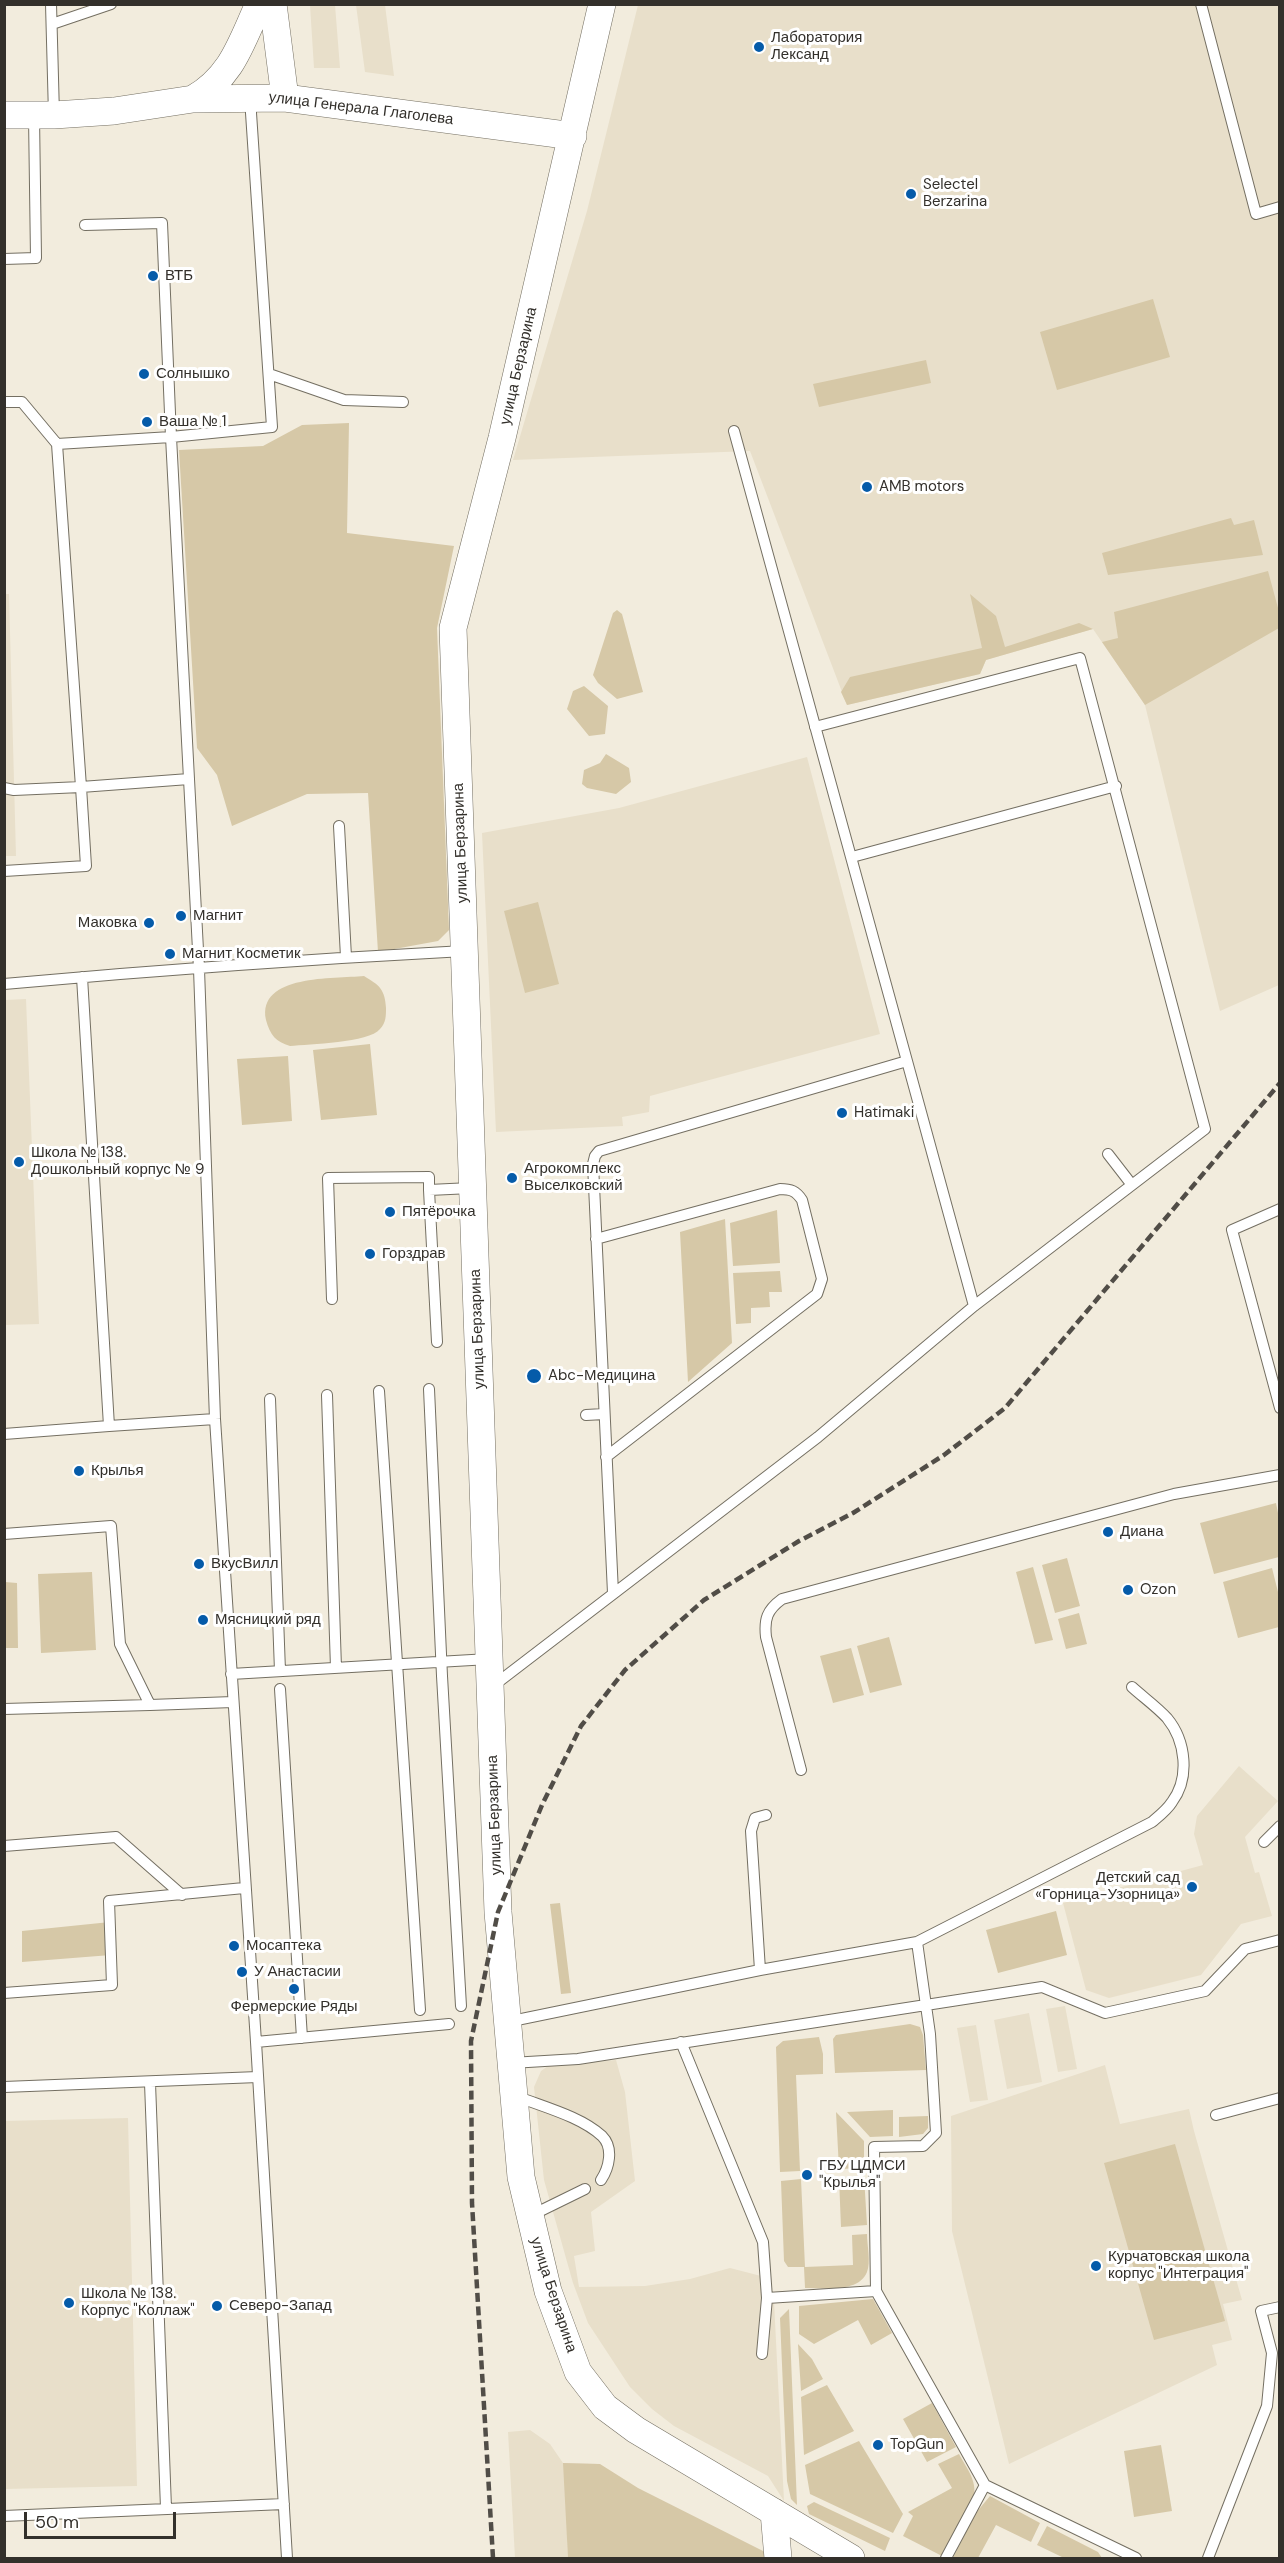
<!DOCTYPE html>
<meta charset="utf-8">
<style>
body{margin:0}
#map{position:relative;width:1284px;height:2563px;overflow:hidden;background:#f2ecdd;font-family:"DM Sans",sans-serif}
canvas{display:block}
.frame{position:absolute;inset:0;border:6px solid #33302b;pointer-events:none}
.scale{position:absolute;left:24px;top:2512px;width:152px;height:27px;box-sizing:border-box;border:3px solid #33302b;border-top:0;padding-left:8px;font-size:18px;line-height:21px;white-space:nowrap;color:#33302b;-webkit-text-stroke:4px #fff;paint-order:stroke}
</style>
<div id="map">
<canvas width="1284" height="2563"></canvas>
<div class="frame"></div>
<div class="scale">50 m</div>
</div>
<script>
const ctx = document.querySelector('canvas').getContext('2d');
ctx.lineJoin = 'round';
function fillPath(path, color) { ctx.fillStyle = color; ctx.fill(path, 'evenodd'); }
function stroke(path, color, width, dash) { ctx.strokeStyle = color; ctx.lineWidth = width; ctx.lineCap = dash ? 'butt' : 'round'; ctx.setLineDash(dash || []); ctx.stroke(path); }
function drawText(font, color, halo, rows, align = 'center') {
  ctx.font = font + ' "DM Sans",sans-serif'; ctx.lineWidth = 6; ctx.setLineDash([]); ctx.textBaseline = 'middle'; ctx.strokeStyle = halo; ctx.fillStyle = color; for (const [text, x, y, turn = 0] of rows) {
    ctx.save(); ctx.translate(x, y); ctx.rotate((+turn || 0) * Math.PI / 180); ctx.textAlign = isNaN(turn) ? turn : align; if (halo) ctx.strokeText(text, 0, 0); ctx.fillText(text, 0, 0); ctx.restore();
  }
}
fillPath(new Path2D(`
 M 310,5 L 335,5 L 340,68 L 314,68 Z
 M 356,5 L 385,5 L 394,76 L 365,72 Z
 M 638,5 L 1279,5 L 1279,985 L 1220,1011 L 1145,705 L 1093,629 L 986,660 L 980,674 L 847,705 L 750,451 L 513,460 L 587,211 Z
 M 4,594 L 9,594 L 16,856 L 5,856 Z
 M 807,757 L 880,1034 L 650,1096 L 649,1112 L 622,1117 L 623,1126 L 496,1132 L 482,833 L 619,808 Z
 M 26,999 L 39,1324 L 5,1325 L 5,1000 Z
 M 1239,1766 L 1278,1801 L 1245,1837 L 1255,1873 L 1259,1872 L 1272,1916 L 1241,1924 L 1201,1975 L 1109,1998 L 1086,1990 L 1063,1903 L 1203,1865 L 1194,1834 L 1197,1816 Z
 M 1065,2006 L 1077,2069 L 1058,2072 L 1046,2009 Z
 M 1029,2013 L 1042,2082 L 1007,2089 L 994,2020 Z
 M 976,2025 L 988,2100 L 970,2102 L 957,2028 Z
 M 616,2060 L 625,2092 L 635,2181 L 591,2212 L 595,2251 L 574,2256 L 579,2287 L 645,2286 L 690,2279 L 730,2268 L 761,2276 L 774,2301 L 784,2501 L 768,2476 L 674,2426 L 652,2409 L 630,2387 L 588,2323 L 573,2283 L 544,2180 L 534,2087 L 541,2071 L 548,2066 Z
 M 1105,2065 L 1120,2124 L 1189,2109 L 1194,2131 L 1242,2300 L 1223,2304 L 1232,2340 L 1212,2345 L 1217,2365 L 1009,2464 L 952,2231 L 951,2116 Z
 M 128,2118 L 137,2486 L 5,2489 L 5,2121 Z
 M 530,2430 L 550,2444 L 563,2463 L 600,2464 L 566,2485 L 568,2558 L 515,2558 L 508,2432 Z`), '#e8dfca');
fillPath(new Path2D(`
 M 1153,299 L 1170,357 L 1057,390 L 1040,332 Z
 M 926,360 L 931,383 L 819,407 L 813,384 Z
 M 349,423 L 347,533 L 454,546 L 437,628 L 449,930 L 438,941 L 378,952 L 368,793 L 307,794 L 232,826 L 217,775 L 197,748 L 179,450 L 263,446 L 302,425 Z
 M 1231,518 L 1234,525 L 1254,520 L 1263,555 L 1108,575 L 1102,553 Z
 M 1268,571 L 1278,608 L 1279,628 L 1145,705 L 1102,642 L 1118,638 L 1114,612 Z
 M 970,594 L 996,616 L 1005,647 L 1079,623 L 1093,629 L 986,660 L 980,674 L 847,705 L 841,692 L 850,677 L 982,648 Z
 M 617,610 L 622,614 L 643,692 L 617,699 L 598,683 L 593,675 L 613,613 Z
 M 584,686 L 608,706 L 605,734 L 589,736 L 567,709 L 573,691 Z
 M 606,754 L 629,768 L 631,782 L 616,794 L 587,788 L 582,784 L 584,770 L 600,763 Z
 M 538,902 L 559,984 L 525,993 L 504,911 Z
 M 364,976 C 379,985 385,989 386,1008 C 386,1016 386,1023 380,1029 C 369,1043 309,1044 290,1046 C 276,1042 270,1035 266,1020 C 257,974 334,979 364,976 Z
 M 370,1044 L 377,1115 L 321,1120 L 313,1050 Z
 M 288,1056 L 292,1121 L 242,1125 L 237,1059 Z
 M 777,1210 L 780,1263 L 733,1266 L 730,1223 Z
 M 725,1219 L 732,1343 L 688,1382 L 680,1232 Z
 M 780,1271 L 782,1292 L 769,1292 L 770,1307 L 751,1308 L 751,1323 L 736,1324 L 733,1273 Z
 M 1276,1503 L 1279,1518 L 1279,1557 L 1214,1574 L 1200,1523 Z
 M 1067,1558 L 1080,1606 L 1055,1613 L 1042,1565 Z
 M 1033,1567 L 1053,1640 L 1035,1644 L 1016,1572 Z
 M 1272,1568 L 1279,1596 L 1279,1627 L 1238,1638 L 1223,1582 Z
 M 92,1572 L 96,1650 L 41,1653 L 38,1574 Z
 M 5,1582 L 17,1583 L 18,1648 L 5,1648 Z
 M 1079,1613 L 1087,1644 L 1066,1649 L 1058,1619 Z
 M 889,1637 L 902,1685 L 870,1693 L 857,1646 Z
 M 851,1648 L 864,1695 L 833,1703 L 820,1656 Z
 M 560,1903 L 571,1993 L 561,1994 L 550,1904 Z
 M 1056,1911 L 1067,1955 L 998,1973 L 986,1930 Z
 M 110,1922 L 111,1955 L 22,1962 L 22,1931 Z
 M 910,2024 L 920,2027 L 923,2035 L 926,2070 L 835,2073 L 833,2039 L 836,2035 Z
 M 819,2037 L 823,2054 L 823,2074 L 796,2075 L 800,2171 L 780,2172 L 776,2047 L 783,2041 Z
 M 893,2110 L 893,2136 L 870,2137 L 847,2112 Z
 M 836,2112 L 864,2141 L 864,2168 L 839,2169 Z
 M 928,2116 L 928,2128 L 923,2134 L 899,2137 L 899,2117 Z
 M 1175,2144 L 1225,2321 L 1154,2340 L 1104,2163 Z
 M 864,2176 L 867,2225 L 841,2227 L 839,2178 Z
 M 801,2179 L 805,2267 L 853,2265 L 852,2235 L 867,2234 C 867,2245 871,2262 867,2272 C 859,2293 823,2288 805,2288 L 804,2267 L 788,2267 L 784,2261 L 781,2181 Z
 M 873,2299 L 892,2333 L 871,2345 L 858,2320 L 814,2344 L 799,2334 L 799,2306 Z
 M 789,2309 L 797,2505 L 791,2499 L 787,2481 L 780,2318 Z
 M 798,2344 L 812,2359 L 823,2379 L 801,2391 Z
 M 827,2385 L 854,2431 L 804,2455 L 801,2397 Z
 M 932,2403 L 956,2447 L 927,2462 L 903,2419 Z
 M 859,2441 L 903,2514 L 893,2533 L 810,2494 L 805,2465 Z
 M 1161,2445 L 1172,2511 L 1134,2517 L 1124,2451 Z
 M 959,2454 C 967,2469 977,2480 974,2497 L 942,2556 L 903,2536 L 913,2516 L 908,2512 L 952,2488 L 938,2464 Z
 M 563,2463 L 600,2464 L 638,2488 L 765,2552 L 765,2558 L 568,2558 Z
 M 990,2496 L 1040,2523 L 1031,2542 L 996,2525 L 978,2558 L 953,2558 L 975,2514 Z
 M 814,2502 L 890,2538 L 885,2551 L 809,2514 L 807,2506 Z
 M 1047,2526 L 1098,2552 L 1102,2558 L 1064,2558 L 1037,2545 Z`), '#d6c8a7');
const service = new Path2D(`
 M 51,4 L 54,115
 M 1201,4 L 1256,214 L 1280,207
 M 52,24 L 111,4
 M 250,98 L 272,427 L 171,437 L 199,969 L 215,1419 L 256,2042 L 287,2558
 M 85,225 L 162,223 L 171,437 L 57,444 L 81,787 L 189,779
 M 4,259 L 36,258 L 34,116
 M 269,374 L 344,400 L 403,402
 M 4,402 L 22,402 L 57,444
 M 734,431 L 907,1061
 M 4,788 L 14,790 L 81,787 L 86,866 L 4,871
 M 339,826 L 346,957
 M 852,857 L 1116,786
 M 4,984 C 158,970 311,959 464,951
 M 1108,1154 L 1132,1185
 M 1280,1209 L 1232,1230 L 1280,1408
 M 596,1239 L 780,1189 C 791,1189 796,1191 802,1200 L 822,1279 L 817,1294 L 606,1457
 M 332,1299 L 328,1178 L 429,1177 L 429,1190
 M 437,1342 L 429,1190 L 471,1188
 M 429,1389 L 442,1676 L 461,2006
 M 379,1391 L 420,2010
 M 327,1395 L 336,1668
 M 270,1399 L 280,1671
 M 586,1415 L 604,1414
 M 109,1426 L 215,1419
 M 4,1434 L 109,1426 L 82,977
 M 4,1534 L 111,1526 L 120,1644 L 150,1705 L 233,1702
 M 613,1593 L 593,1164 L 595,1156 L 599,1151 L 907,1061 L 974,1306
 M 231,1674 L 489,1659
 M 493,1686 L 818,1437 L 974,1306 L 1205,1129 L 1080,658 L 815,727
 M 280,1689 L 302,2038
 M 4,1709 L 150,1705
 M 801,1770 L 766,1637 C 764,1619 767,1610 782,1599 L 1174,1494 L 1280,1475
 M 1264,1842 L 1280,1826
 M 4,1846 L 116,1837 L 182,1895
 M 760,1970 L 751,1831 L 755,1818 L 766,1815
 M 4,1993 L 112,1985 L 109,1901 L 244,1888
 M 507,2022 L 760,1970 L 917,1942 L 1152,1822 C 1159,1816 1167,1810 1172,1802 C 1190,1778 1186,1741 1167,1718 C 1157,1707 1143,1697 1132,1687
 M 256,2042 L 449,2024
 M 681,2042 L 763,2242 L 767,2298
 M 511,2063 L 578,2059 L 1042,1987 L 1105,2013 L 1205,1991 L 1245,1949 L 1280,1940
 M 150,2083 L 166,2508
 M 4,2087 L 258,2077
 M 516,2096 C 543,2107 580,2116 602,2136 C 614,2148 609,2168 601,2180
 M 1216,2115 L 1280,2098
 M 532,2215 L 585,2189
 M 876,2291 L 985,2485 L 946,2558
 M 762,2354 L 767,2298 L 876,2291 L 874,2147 L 923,2146 L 936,2133 L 930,2034 L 917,1942
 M 985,2485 L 1136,2558
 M 4,2516 L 284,2504
 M 1208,2558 L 1267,2406 L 1272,2353 L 1261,2311 L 1280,2307`);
const tertiary = new Path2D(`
 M 273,4 L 285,98
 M 602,4 L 502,438 L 453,628 L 498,1912 L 521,2177 L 548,2291 L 578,2372 L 605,2407 L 636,2430 L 851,2558
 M 193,99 C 232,77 241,43 259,4
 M 4,115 L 54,115 L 114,111 L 193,99 L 285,98 L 573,136
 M 774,2512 L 778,2558`);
stroke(service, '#746f62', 12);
stroke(tertiary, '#746f62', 28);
stroke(service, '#fff', 10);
stroke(tertiary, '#fff', 27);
stroke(new Path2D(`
 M 493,2558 L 472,2203 L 471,2041 L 498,1912 L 542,1805 L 581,1726 L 625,1670 L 704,1600 L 799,1541 L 853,1513 L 944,1455 L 1005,1408 L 1280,1083`), '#514d47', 4.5, [9, 4.5]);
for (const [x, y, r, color] of [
 [759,47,6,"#055ba9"],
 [911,194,6,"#055ba9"],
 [153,276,6,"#055ba9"],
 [144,374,6,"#055ba9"],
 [147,422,6,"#055ba9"],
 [867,487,6,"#055ba9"],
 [181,916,6,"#055ba9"],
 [149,923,6,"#055ba9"],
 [170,954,6,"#055ba9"],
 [842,1113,6,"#055ba9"],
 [19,1162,6,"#055ba9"],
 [512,1178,6,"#055ba9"],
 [390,1212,6,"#055ba9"],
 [370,1254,6,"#055ba9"],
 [534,1376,8,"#055ba9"],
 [79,1471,6,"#055ba9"],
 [1108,1532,6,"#055ba9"],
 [199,1564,6,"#055ba9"],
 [1128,1590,6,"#055ba9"],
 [203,1620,6,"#055ba9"],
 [1192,1887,6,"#055ba9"],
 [234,1946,6,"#055ba9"],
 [242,1972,6,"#055ba9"],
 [294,1989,6,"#055ba9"],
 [807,2175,6,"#055ba9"],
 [1096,2266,6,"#055ba9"],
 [69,2303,6,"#055ba9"],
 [217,2306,6,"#055ba9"],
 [878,2445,6,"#055ba9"]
]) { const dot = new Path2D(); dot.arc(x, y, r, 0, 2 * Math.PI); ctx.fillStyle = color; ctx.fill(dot); stroke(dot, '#fff', 2); }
drawText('15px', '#33302b', '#fff', [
 ["Лаборатория",771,38],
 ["Лександ",771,55],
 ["Selectel",923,185],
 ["Berzarina",923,202],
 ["ВТБ",165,276],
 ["Солнышко",156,374],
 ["Ваша № 1",159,422],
 ["AMB motors",879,487],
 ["Магнит",193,916],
 ["Маковка",137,923,"right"],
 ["Магнит Косметик",182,954],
 ["Hatimaki",854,1113],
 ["Школа № 138.",31,1153],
 ["Дошкольный корпус № 9",31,1170],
 ["Агрокомплекс",524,1169],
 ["Выселковский",524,1186],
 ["Пятёрочка",402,1212],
 ["Горздрав",382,1254],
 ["Abc-Медицина",548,1376],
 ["Крылья",91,1471],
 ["Диана",1120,1532],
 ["ВкусВилл",211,1564],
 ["Ozon",1140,1590],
 ["Мясницкий ряд",215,1620],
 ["Детский сад",1180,1878,"right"],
 ["«Горница-Узорница»",1180,1895,"right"],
 ["Мосаптека",246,1946],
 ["У Анастасии",254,1972],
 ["Фермерские Ряды",294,2007,"center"],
 ["ГБУ ЦДМСИ",819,2166],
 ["\"Крылья\"",819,2183],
 ["Курчатовская школа",1108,2257],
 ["корпус \"Интеграция\"",1108,2274],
 ["Школа № 138.",81,2294],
 ["Корпус \"Коллаж\"",81,2311],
 ["Северо-Запад",229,2306],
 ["TopGun",890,2445]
], 'left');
drawText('15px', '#33302b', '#fff', [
 ["улица Генерала Глаголева",361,109,7],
 ["улица Берзарина",519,366,-77],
 ["улица Берзарина",461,843,-92],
 ["улица Берзарина",478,1329,-92],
 ["улица Берзарина",495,1815,-92],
 ["улица Берзарина",553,2295,72]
]);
</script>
